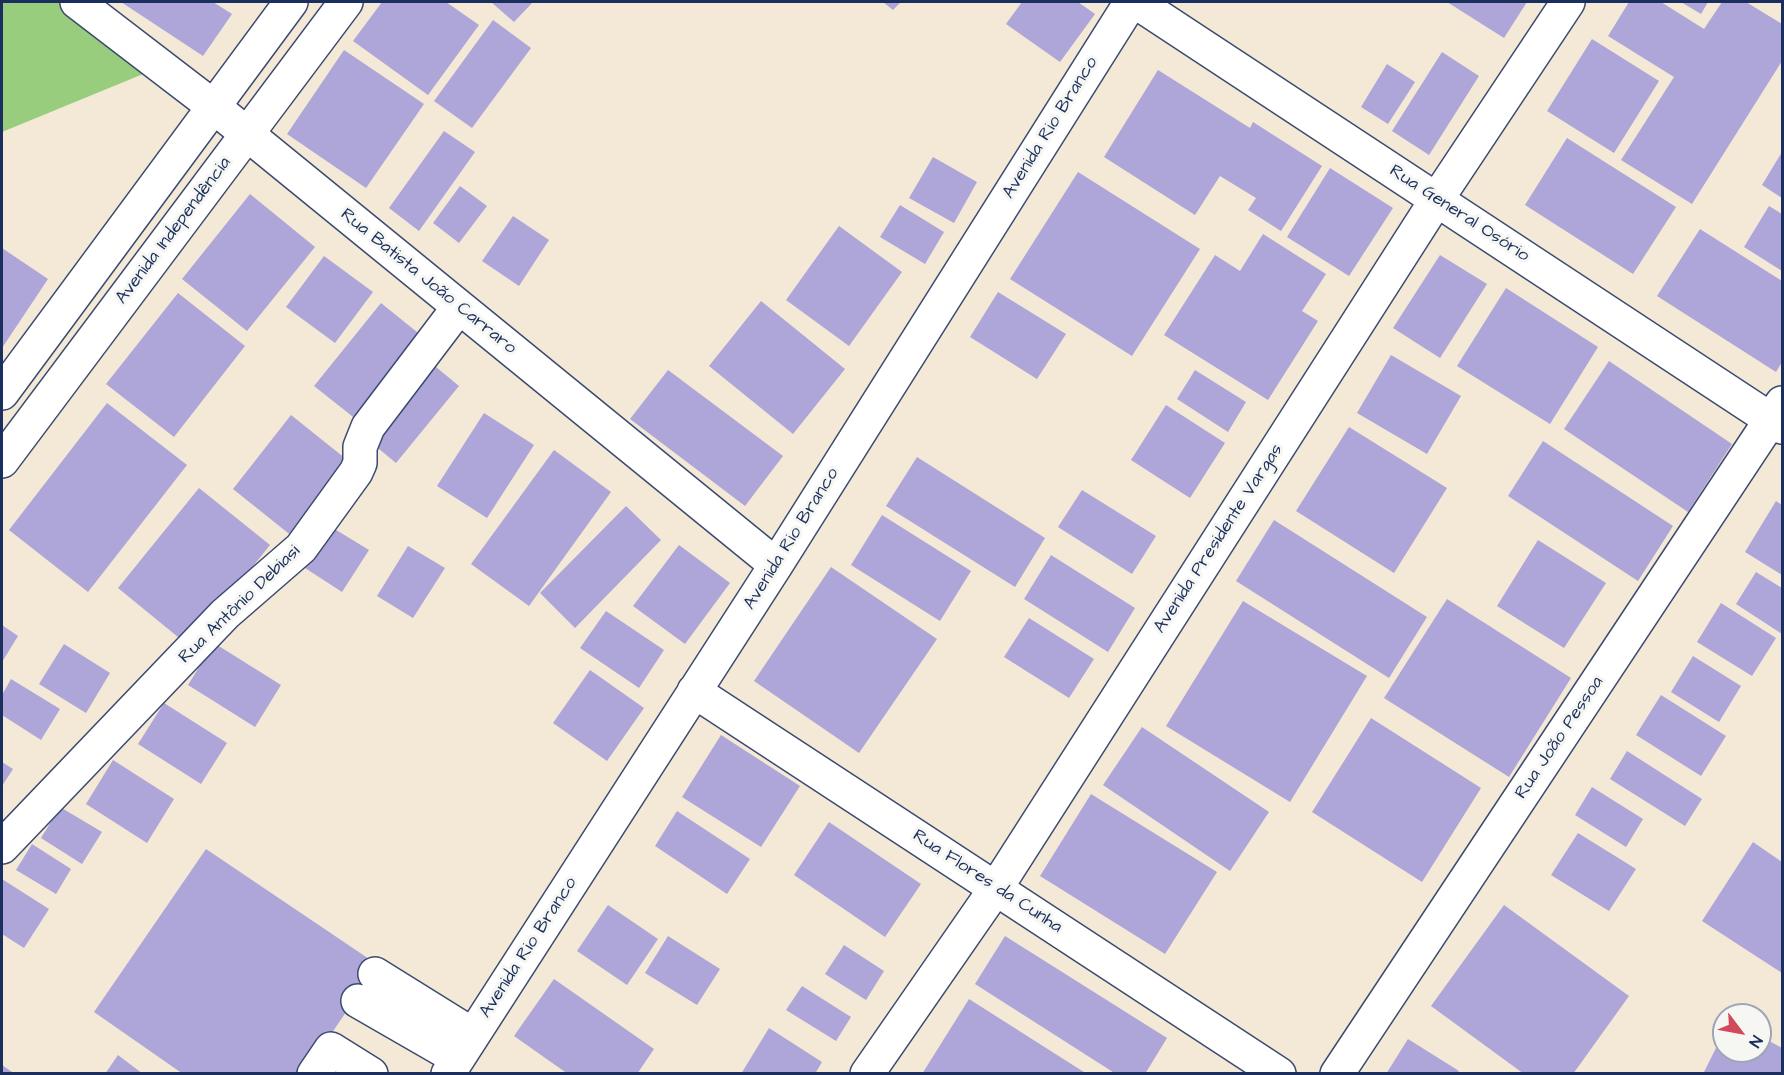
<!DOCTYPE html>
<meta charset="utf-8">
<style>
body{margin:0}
#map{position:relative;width:1784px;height:1075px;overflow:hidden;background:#f3e9d6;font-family:"Architects Daughter",sans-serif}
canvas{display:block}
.frame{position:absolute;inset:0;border:3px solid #1b2f5e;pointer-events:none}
.north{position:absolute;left:1712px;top:1003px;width:60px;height:60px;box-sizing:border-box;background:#f6f6f2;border:2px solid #9ea6b7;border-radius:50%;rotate:122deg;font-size:16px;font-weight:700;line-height:24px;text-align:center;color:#1b2f5e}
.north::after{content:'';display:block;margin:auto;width:21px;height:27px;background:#d1495b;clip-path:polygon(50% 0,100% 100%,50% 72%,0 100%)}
</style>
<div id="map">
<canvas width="1784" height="1075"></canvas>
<div class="frame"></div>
<div class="north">N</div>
</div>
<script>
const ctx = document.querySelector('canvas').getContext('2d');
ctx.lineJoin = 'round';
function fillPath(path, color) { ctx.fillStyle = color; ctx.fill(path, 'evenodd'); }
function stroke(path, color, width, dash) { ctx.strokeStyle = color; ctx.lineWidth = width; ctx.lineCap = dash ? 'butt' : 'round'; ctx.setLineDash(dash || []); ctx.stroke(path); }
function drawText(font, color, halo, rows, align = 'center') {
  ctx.font = font + ' "Architects Daughter",sans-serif'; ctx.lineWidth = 6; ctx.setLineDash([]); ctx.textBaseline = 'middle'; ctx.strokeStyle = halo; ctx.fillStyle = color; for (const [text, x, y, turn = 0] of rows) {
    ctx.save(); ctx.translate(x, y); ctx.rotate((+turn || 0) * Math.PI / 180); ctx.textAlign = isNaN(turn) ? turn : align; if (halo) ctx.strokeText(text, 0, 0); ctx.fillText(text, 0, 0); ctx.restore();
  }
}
fillPath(new Path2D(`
 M 2,2 L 57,2 L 148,72 L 2,132 Z`), '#99cd7e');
fillPath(new Path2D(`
 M 121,2 L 213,2 L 232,14 L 203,56 Z
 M 382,2 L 446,2 L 479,25 L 428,95 L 353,41 Z
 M 491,2 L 533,2 L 514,22 Z
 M 883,2 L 901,2 L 893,10 Z
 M 1022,2 L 1078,2 L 1095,14 L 1060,62 L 1006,24 Z
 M 1447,2 L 1527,2 L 1504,38 Z
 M 1629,2 L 1661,2 L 1704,29 L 1722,2 L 1746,2 L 1782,24 L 1782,61 L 1692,204 L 1621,160 L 1674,77 L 1608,36 Z
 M 1681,2 L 1708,2 L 1701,14 Z
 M 493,20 L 531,48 L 472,128 L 434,101 Z
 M 1592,39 L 1659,81 L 1614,153 L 1547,111 Z
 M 344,50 L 424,104 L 366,188 L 287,134 Z
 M 1442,52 L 1479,76 L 1429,155 L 1392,131 Z
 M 1387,64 L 1415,82 L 1388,124 L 1361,107 Z
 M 1158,70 L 1250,128 L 1253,122 L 1322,166 L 1281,231 L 1248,210 L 1256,198 L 1220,176 L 1195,215 L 1104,157 Z
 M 444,131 L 475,152 L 419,231 L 389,208 Z
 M 1567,138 L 1676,207 L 1633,274 L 1525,205 Z
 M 1782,152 L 1782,198 L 1762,185 Z
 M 933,157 L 977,182 L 954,223 L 909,198 Z
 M 1330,168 L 1393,208 L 1349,276 L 1287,237 Z
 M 1078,172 L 1200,249 L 1132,356 L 1010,279 Z
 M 460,186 L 487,206 L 459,243 L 433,223 Z
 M 250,194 L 315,247 L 247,331 L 182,279 Z
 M 900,205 L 944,232 L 925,264 L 880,237 Z
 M 1769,206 L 1782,214 L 1782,271 L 1744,247 Z
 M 513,216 L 549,240 L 519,286 L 482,261 Z
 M 839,226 L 902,272 L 849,346 L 786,300 Z
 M 1700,229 L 1782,281 L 1782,362 L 1776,372 L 1657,296 Z
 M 1263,234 L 1326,274 L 1302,311 L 1318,321 L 1268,400 L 1164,335 L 1215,255 L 1240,271 Z
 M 2,248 L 48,279 L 2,348 Z
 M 1440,255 L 1487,284 L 1440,358 L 1393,328 Z
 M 324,256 L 373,292 L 335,343 L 286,307 Z
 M 1506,288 L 1598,347 L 1550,424 L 1457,366 Z
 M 998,292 L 1066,334 L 1037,379 L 970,337 Z
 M 178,293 L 245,346 L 174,437 L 106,384 Z
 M 761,301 L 845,369 L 793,434 L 709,366 Z
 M 381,303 L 428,341 L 362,424 L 314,386 Z
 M 1391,355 L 1461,396 L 1427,454 L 1357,413 Z
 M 1609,361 L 1732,444 L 1688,512 L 1564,429 Z
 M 430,362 L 459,386 L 396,463 L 367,439 Z
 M 668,370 L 783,456 L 745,506 L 630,419 Z
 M 1195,370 L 1246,402 L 1228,432 L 1177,399 Z
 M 107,403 L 187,465 L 88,592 L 9,530 Z
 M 1166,405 L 1225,443 L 1190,498 L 1131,460 Z
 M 484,413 L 534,445 L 487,518 L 437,486 Z
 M 291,415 L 356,467 L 298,541 L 233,489 Z
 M 1349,427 L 1447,488 L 1394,573 L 1296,511 Z
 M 1543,441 L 1673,526 L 1638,581 L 1508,496 Z
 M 554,450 L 611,492 L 529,606 L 471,564 Z
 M 917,457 L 1045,538 L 1015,587 L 886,506 Z
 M 199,488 L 270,545 L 189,646 L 118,588 Z
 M 1082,490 L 1156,536 L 1132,574 L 1058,527 Z
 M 1776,501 L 1782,505 L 1782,575 L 1745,552 Z
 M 626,506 L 661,540 L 575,628 L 540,593 Z
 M 882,515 L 971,571 L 940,621 L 851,565 Z
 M 1274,520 L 1427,617 L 1389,678 L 1236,581 Z
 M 328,525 L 369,550 L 342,592 L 302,566 Z
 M 1538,540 L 1606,583 L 1564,648 L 1497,606 Z
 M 679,545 L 730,583 L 685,644 L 633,606 Z
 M 408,546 L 445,568 L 413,618 L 377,596 Z
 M 1051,555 L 1135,608 L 1108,652 L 1024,599 Z
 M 831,567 L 937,639 L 859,753 L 754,681 Z
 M 1756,572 L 1782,588 L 1782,634 L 1736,604 Z
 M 1447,599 L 1571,678 L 1509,777 L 1384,698 Z
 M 1243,601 L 1367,676 L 1290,802 L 1166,726 Z
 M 1721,603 L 1776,638 L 1752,676 L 1697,642 Z
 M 606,611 L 664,650 L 639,688 L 580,648 Z
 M 1029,618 L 1094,659 L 1069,698 L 1004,657 Z
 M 2,625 L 18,636 L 2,662 Z
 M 214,643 L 281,685 L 255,727 L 188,685 Z
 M 64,644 L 110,673 L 86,713 L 39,684 Z
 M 1693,656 L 1741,686 L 1719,722 L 1671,692 Z
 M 590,670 L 644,708 L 607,761 L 553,723 Z
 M 11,679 L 60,709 L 41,740 L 2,715 L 2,695 Z
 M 1661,695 L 1726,736 L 1701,776 L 1636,735 Z
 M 164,703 L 227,743 L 201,784 L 138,744 Z
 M 1371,718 L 1481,788 L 1422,882 L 1312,812 Z
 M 1142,727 L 1269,812 L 1230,871 L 1103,785 Z
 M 721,735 L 800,786 L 761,847 L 682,797 Z
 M 1627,751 L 1702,799 L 1685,826 L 1610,779 Z
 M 113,760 L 174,799 L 147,843 L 86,804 Z
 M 2,762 L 13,769 L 2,786 Z
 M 1592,787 L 1643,819 L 1626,847 L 1575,815 Z
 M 1091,794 L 1217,872 L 1165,954 L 1040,876 Z
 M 60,807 L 102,832 L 82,864 L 41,838 Z
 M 677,811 L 750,859 L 727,894 L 655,846 Z
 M 829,822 L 921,884 L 885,937 L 794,875 Z
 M 1578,833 L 1636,869 L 1609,911 L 1551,875 Z
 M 1753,842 L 1782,862 L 1782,973 L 1702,921 Z
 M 32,844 L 71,869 L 56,894 L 16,870 Z
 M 206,849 L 378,965 L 304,1074 L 183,1074 L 94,1012 Z
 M 2,879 L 49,909 L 24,948 L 2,934 Z
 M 608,905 L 658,939 L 627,985 L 577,951 Z
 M 1504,905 L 1629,996 L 1573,1074 L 1524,1074 L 1431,1006 Z
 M 668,936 L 720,969 L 697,1005 L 645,973 Z
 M 1005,936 L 1167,1038 L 1145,1074 L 1116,1074 L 975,984 Z
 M 844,945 L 884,971 L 866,1000 L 825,974 Z
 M 554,979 L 654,1049 L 637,1074 L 568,1074 L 514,1036 Z
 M 802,986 L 851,1017 L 836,1041 L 786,1010 Z
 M 969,999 L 1087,1074 L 922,1074 Z
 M 769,1028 L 822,1062 L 815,1074 L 741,1074 Z
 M 1724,1032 L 1724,1051 L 1760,1051 L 1760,1036 L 1782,1048 L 1782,1074 L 1703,1074 Z
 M 1408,1039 L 1459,1071 L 1457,1074 L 1386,1074 Z
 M 118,1055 L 143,1074 L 105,1074 Z
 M 2,1065 L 15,1074 L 2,1074 Z`), '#aea5d8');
const minor = new Path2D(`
 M 77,2 L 214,107 L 776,565
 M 1136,2 L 1782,427
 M 694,691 L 1279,1074
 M 2,847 L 225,614 L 301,548 L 356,472 L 360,463 L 360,447 L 368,427 L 459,307
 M 375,974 L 473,1035
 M 358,1001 L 457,1058
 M 314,1074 L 331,1049 L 371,1074
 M 448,1074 L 776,565 L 1131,2
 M 867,1074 L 996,888 L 1437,199 L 1568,2
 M 1337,1074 L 1782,403`);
const major = new Path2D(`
 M 2,393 L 291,2
 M 2,461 L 346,2`);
stroke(minor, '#3b4b70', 36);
stroke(major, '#3b4b70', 36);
stroke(minor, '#fff', 33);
stroke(major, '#fff', 33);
drawText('18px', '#1b2f5e', '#f6f6f2', [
 ["Avenida Rio Branco",1051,128,-58],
 ["Rua General Osório",1459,214,33],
 ["Avenida Independência",174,231,-53],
 ["Rua Batista João Carraro",428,282,39],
 ["Avenida Rio Branco",792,539,-58],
 ["Avenida Presidente Vargas",1219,539,-57],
 ["Rua Antônio Debiasi",240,605,-44],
 ["Rua João Pessoa",1560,738,-56],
 ["Rua Flores da Cunha",987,882,33],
 ["Avenida Rio Branco",529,948,-57]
]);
</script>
